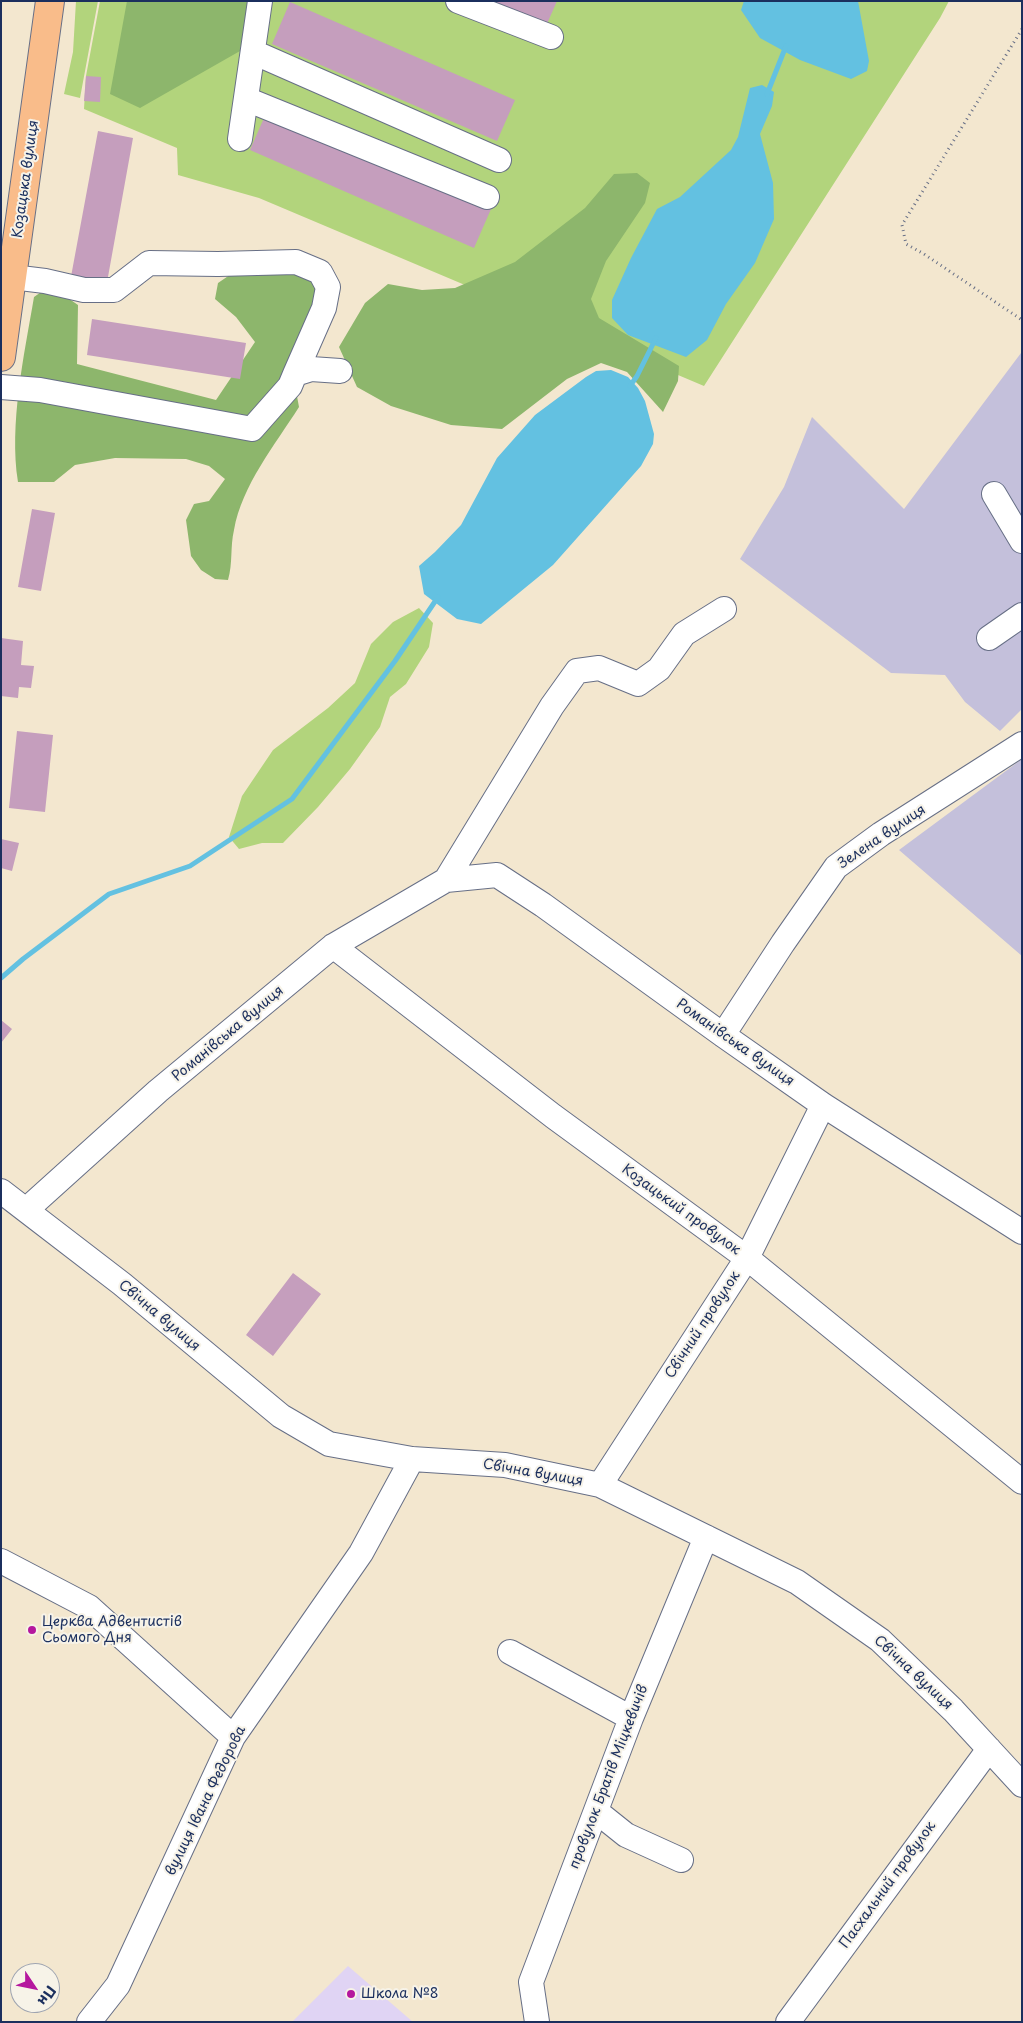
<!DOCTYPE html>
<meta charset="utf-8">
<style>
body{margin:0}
#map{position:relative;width:1023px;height:2023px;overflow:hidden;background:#f3e7cf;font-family:"Playpen Sans",sans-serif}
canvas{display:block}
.frame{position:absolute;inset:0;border:2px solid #1b2f5e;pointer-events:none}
.north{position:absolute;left:10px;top:1963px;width:50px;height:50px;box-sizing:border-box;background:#f7f3e8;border:1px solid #9fa5b1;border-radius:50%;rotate:124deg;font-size:14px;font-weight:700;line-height:20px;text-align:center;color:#1b2f5e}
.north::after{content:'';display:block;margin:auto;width:18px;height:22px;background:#b5179e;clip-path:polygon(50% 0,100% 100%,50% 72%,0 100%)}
</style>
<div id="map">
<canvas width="1023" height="2023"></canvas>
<div class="frame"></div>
<div class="north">Пн</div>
</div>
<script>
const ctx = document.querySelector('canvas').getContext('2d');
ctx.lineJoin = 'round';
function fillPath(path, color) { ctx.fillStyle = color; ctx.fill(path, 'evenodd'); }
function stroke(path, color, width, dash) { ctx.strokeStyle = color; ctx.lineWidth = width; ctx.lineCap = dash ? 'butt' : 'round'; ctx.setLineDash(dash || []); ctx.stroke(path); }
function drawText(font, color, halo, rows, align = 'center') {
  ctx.font = font + ' "Playpen Sans",sans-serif'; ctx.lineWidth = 4; ctx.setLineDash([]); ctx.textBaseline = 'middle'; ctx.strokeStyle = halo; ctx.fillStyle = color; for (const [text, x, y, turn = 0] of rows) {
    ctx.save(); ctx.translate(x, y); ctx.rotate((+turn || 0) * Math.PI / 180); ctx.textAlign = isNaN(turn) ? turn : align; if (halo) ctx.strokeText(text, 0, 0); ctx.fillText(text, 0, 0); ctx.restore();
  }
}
fillPath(new Path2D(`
 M 348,1966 L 413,2022 L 292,2022 Z`), '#e0d4f4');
fillPath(new Path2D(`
 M 1021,353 L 1022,709 L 1000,731 L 965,702 L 945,675 L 891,673 L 740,559 L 784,487 L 812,417 L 904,509 Z
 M 1022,759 L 1022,956 L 899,850 Z`), '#c4c0db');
fillPath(new Path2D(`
 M 76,1 L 98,1 L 80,98 L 64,94 L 73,52 Z
 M 100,1 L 949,1 L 940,18 L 704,386 L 259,198 L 178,175 L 177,148 L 84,109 L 86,76 Z
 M 419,608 L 433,623 L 429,647 L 406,684 L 390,697 L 380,727 L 350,769 L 318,807 L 283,843 L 262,843 L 239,849 L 229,837 L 242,796 L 273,750 L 328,708 L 355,683 L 371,644 L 393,622 Z`), '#b2d47c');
fillPath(new Path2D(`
 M 127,1 L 248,1 L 240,51 L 140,108 L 110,94 Z
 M 637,173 L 650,183 L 645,203 L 606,261 L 591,299 L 599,318 L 679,366 L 678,381 L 663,412 L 627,372 L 601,363 L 567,379 L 502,429 L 451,425 L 391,406 L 357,387 L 339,347 L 365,303 L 388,284 L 422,290 L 455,288 L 515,262 L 585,208 L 614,174 Z
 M 267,263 L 318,282 L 296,391 L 299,407 C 275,445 242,485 234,530 C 230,547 233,563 228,580 L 215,579 L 201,570 L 191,556 L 186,520 L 194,504 L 209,501 L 225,479 L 209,466 L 186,459 L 115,458 L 75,465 L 54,482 L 18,482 C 9,424 24,356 34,297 L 44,290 L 65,296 L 78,305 L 77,364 L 216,400 L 255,342 L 236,317 L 215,299 L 218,283 L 246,264 Z`), '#8db66c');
fillPath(new Path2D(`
 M 744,1 L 858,1 L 869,61 L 867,71 L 851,79 L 800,60 L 760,38 L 741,10 Z
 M 762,85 L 774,92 L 772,106 L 760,134 L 773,183 L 774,219 L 755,263 L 726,304 L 707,340 L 686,357 L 628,335 L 612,318 L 612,300 L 631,258 L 657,209 L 680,197 L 731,150 L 738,137 L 750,88 Z
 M 611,370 L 628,377 L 638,388 L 645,401 L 654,434 L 653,444 L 641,466 L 553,565 L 481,624 L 457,619 L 424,594 L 419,566 L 435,552 L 461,525 L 497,458 L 535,415 L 586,377 L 596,371 Z`), '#63c1e1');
stroke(new Path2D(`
 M 767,94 L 786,46
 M 630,386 L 637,376 L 656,338
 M 1,978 L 23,959 L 109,894 L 190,866 L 292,799 L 395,661 L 438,597`), '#63c1e1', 5);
fillPath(new Path2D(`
 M 488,1 L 557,1 L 546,26 Z
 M 290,2 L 515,100 L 497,141 L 272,44 Z
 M 86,76 L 101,77 L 100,102 L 84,101 Z
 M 267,111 L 491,209 L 474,248 L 250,150 Z
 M 98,131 L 133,138 L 106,288 L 70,282 Z
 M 92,319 L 246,343 L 240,379 L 87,355 Z
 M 32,509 L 55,513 L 41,591 L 18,587 Z
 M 1,638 L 23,641 L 21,665 L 34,666 L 31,688 L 19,687 L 18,698 L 1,696 Z
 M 17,731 L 53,735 L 45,812 L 9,808 Z
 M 1,839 L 19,843 L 12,871 L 1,868 Z
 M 1,1020 L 12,1029 L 1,1043 Z
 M 293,1273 L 321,1294 L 273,1356 L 246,1335 Z`), '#c59ebd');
const minor = new Path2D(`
 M 458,1 L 551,37
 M 253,52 L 499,160
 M 246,99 L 487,197
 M 240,139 L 260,1
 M 12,277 L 45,281 L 84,290 L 114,290 L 149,263 L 218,264 L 296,262 L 320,272 L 328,287 L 324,308 L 295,374
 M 1,387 L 40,390 L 252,429 L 290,386 L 295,374 L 311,369 L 340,371
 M 994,494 L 1022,541
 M 989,638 L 1022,615
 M 446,880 L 552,706 L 577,671 L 599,668 L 638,684 L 659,669 L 684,634 L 724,609
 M 333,946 L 553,1116 L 747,1258 L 1022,1482
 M 723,1035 L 783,943 L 836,867 L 881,834 L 1022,744
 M 1,1191 L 122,1284 L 281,1416 L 329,1444 L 412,1459 L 505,1465 L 600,1485 L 797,1582 L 880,1640 L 953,1710 L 1022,1785
 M 26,1210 L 158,1091 L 333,946 L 446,880 L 497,875 L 543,905 L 723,1035 L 823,1105 L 1022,1232
 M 600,1485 L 747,1258 L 823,1105
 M 1,1561 L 89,1607 L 233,1737
 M 510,1652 L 631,1718
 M 596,1811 L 626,1835 L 681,1860
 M 89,2022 L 118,1985 L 233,1737 L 361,1553 L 412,1459
 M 537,2022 L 531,1982 L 631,1718 L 706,1537
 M 788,2022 L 989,1749`);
const major = new Path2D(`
 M 1,357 L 50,1`);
stroke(minor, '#676f86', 26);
stroke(major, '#676f86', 30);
stroke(new Path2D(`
 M 1022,29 L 902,225 L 906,244 L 924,254 L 1022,320`), '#676f86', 3, [1, 4]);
stroke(minor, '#fff', 24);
stroke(major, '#f9bc8a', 28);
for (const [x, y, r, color] of [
 [32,1630,5,"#b5179e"],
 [351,1994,5,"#b5179e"]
]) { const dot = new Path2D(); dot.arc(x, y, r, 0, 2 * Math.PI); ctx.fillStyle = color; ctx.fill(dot); stroke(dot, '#f7f3e8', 2); }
drawText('14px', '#1b2f5e', '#f7f3e8', [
 ["Козацька вулиця",26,179,-82],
 ["Зелена вулиця",882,837,-34],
 ["Романівська вулиця",228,1034,-40],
 ["Романівська вулиця",735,1043,35],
 ["Козацький провулок",681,1210,36],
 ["Свічна вулиця",159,1316,40],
 ["Свічний провулок",703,1325,-57],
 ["Свічна вулиця",533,1473,10],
 ["Свічна вулиця",913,1673,43],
 ["провулок Братів Міцкевичів",609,1777,-69],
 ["вулиця Івана Федорова",206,1801,-64],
 ["Пасхальний провулок",888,1885,-54]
]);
drawText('14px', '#1b2f5e', '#f7f3e8', [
 ["Церква Адвентистiв",42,1622],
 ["Сьомого Дня",42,1638],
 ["Школа №8",361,1994]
], 'left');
</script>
